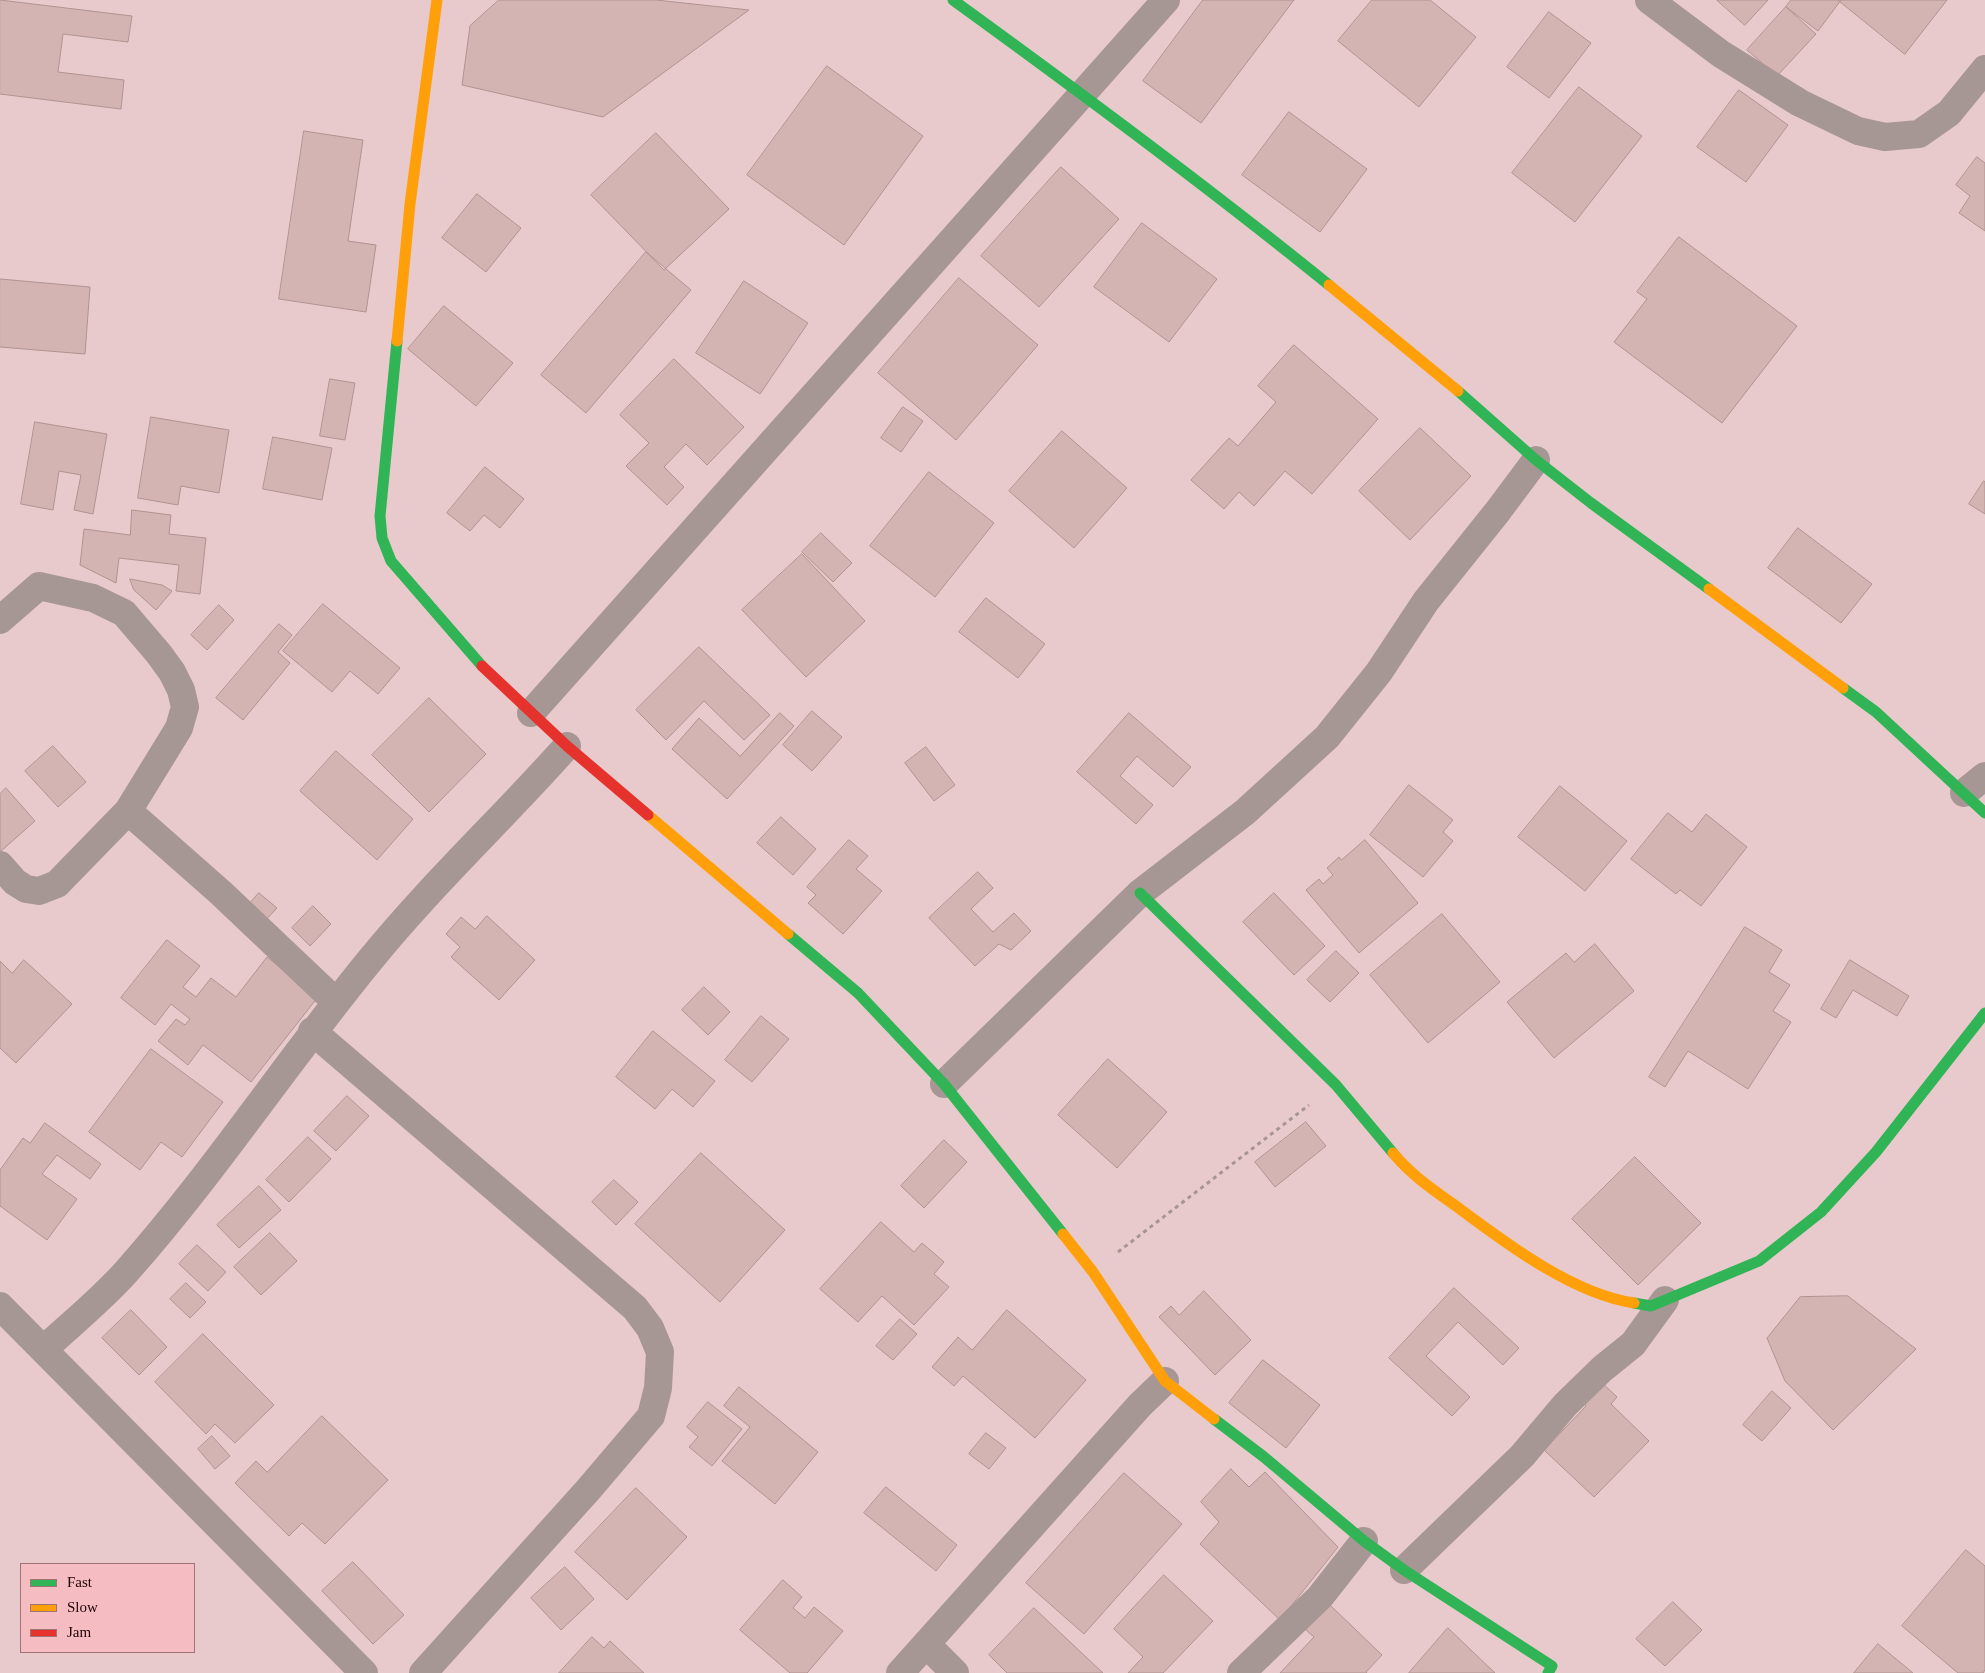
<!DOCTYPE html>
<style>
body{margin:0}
#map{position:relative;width:1985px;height:1673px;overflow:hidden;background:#e8cacc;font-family:Georgia,serif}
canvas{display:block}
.legend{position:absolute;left:20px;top:1563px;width:175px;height:90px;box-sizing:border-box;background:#f5bdc2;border:1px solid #a07378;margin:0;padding:6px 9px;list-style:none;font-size:15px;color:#210308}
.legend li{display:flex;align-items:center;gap:10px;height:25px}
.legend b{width:25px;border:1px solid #a07378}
</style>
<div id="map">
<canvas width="1985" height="1673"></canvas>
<ul class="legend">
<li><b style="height:6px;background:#30b455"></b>Fast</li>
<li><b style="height:6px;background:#ff9f0a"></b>Slow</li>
<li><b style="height:6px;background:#e5322d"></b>Jam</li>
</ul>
</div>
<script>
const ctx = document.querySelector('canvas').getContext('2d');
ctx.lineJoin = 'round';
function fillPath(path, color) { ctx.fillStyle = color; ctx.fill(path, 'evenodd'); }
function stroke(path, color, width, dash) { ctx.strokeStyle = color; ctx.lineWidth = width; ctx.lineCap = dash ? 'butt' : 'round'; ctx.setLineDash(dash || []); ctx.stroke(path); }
const building = new Path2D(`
 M 0,0 L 132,16 L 128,42 L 63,34 L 58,72 L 124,80 L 121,109 L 0,94 Z
 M 499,0 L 656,0 L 749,10 L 603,117 L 462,85 L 470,26 Z
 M 1203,0 L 1294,0 L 1201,123 L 1143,81 Z
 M 1372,0 L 1430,0 L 1476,37 L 1419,107 L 1338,41 Z
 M 1717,0 L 1768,0 L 1745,25 Z
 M 1791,0 L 1841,0 L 1818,31 L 1786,7 Z
 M 1838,0 L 1947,0 L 1905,54 Z
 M 1786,7 L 1816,34 L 1777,76 L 1747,50 Z
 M 1549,12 L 1591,43 L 1549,98 L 1507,67 Z
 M 827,66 L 923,136 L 844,245 L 747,175 Z
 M 1579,87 L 1642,136 L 1575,222 L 1512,173 Z
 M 1739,90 L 1788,125 L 1746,182 L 1697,147 Z
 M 1289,112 L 1367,169 L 1320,232 L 1242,175 Z
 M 304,131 L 363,140 L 348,241 L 376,245 L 366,312 L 279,299 Z
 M 656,133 L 729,209 L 664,270 L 591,195 Z
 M 1977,157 L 1985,163 L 1985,231 L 1959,213 L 1970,196 L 1956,185 Z
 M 1061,167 L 1119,219 L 1039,307 L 981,256 Z
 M 477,194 L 521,228 L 486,272 L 442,238 Z
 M 1142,223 L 1217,279 L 1169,342 L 1094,287 Z
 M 1679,237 L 1797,326 L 1722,423 L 1614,342 L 1647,299 L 1637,292 Z
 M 646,252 L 691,290 L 586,413 L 541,375 Z
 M 959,278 L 1038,345 L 956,440 L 878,373 Z
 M 0,279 L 90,287 L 85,354 L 0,347 Z
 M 744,281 L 808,323 L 760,394 L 696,353 Z
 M 444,306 L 513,363 L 476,406 L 408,349 Z
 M 1294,345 L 1378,419 L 1312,494 L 1285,471 L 1254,506 L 1239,492 L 1224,509 L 1191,480 L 1229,438 L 1238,446 L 1276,402 L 1258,386 Z
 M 674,359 L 744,427 L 707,465 L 686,444 L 664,467 L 684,487 L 667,505 L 626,466 L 649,443 L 620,415 Z
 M 330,379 L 355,383 L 345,440 L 320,436 Z
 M 903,407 L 923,421 L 901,452 L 881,438 Z
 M 151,417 L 229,430 L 219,493 L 181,486 L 178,505 L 138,498 Z
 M 35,422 L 107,434 L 93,514 L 74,510 L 81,475 L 59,471 L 53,510 L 21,504 Z
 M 1420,428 L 1471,476 L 1410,540 L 1359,491 Z
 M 1062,431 L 1127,488 L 1074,548 L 1009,491 Z
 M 273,437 L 332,448 L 322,500 L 263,489 Z
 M 485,467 L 524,499 L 500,528 L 484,515 L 470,531 L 447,513 Z
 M 929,472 L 994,523 L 935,597 L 870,546 Z
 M 1984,481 L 1985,482 L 1985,514 L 1969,504 Z
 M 132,510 L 171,515 L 169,534 L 206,538 L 200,594 L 176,591 L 179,565 L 119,558 L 116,583 L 80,565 L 84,529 L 130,535 Z
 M 1798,528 L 1872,584 L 1841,623 L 1768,568 Z
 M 821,533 L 852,563 L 833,582 L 802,552 Z
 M 802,554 L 865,621 L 806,677 L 742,610 Z
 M 130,579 L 162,585 L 172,591 L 156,610 L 134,590 Z
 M 986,598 L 1045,644 L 1018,678 L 959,632 Z
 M 323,604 L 400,668 L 378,694 L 350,671 L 332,692 L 283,651 Z
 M 219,605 L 234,620 L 207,650 L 191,635 Z
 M 279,624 L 292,635 L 278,652 L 290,663 L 243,720 L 216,698 Z
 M 699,647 L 770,715 L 744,740 L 704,701 L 666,740 L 636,710 Z
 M 429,698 L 486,754 L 429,812 L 372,755 Z
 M 812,711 L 842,737 L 812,771 L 783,745 Z
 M 780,713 L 794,726 L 727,799 L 672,749 L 699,718 L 740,756 Z
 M 1129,713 L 1191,767 L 1173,787 L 1137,756 L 1120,776 L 1153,805 L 1136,824 L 1077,772 Z
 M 53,746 L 86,782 L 58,807 L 25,771 Z
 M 926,747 L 955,785 L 934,801 L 905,763 Z
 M 336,751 L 413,819 L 377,860 L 300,791 Z
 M 1409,785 L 1453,820 L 1443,832 L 1453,841 L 1423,877 L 1370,835 Z
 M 1560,786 L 1627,841 L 1585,891 L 1518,837 Z
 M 6,788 L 35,821 L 0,852 L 0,794 Z
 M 1668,813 L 1692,832 L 1706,814 L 1747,847 L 1701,906 L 1680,890 L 1676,894 L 1631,859 Z
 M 781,817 L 816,849 L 793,875 L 757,843 Z
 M 849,840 L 868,856 L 856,869 L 882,891 L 843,934 L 808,903 L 816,895 L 807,887 Z
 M 1365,840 L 1418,903 L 1359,953 L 1306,890 L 1319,879 L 1323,884 L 1333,875 L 1327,868 L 1339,857 L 1341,860 Z
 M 978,872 L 993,888 L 971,909 L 993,932 L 1014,913 L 1031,931 L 1011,950 L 999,944 L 975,966 L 929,918 Z
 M 259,893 L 277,908 L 262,924 L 245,909 Z
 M 1274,893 L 1325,946 L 1294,975 L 1243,922 Z
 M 313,906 L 331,924 L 310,946 L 292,928 Z
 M 1442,914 L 1500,982 L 1428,1043 L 1370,975 Z
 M 487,916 L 535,960 L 499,1000 L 451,957 L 460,947 L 446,934 L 461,917 L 475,929 Z
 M 1745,927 L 1782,950 L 1769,972 L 1790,985 L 1773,1011 L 1791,1022 L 1748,1089 L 1688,1051 L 1665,1087 L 1649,1077 Z
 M 167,940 L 200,966 L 183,987 L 196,997 L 211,978 L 236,997 L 267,957 L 318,997 L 251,1082 L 203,1045 L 188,1065 L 158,1041 L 176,1019 L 185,1025 L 190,1019 L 171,1004 L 155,1025 L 121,998 Z
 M 1595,944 L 1634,991 L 1554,1058 L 1507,1002 L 1566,953 L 1574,962 Z
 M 1336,951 L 1359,973 L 1330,1002 L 1307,980 Z
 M 24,960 L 72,1004 L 16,1063 L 0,1048 L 0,961 L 12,973 Z
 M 1850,960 L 1909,996 L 1897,1016 L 1853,990 L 1836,1018 L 1821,1009 Z
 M 704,987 L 730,1012 L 708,1035 L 682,1010 Z
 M 761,1016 L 789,1039 L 752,1082 L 725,1060 Z
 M 653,1031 L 715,1081 L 693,1107 L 672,1089 L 655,1109 L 616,1077 Z
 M 151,1049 L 223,1102 L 182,1157 L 161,1142 L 140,1170 L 89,1132 Z
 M 1108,1059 L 1167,1112 L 1117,1168 L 1058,1115 Z
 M 347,1096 L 369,1116 L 336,1151 L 314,1131 Z
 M 1306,1122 L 1326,1146 L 1275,1187 L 1255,1162 Z
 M 45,1123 L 101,1164 L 90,1179 L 57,1155 L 42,1174 L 77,1199 L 47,1240 L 0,1206 L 0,1170 L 23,1138 L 30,1143 Z
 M 308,1137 L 331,1159 L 289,1202 L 266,1180 Z
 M 944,1140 L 967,1162 L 924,1208 L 901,1186 Z
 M 701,1153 L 785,1230 L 720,1302 L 635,1224 Z
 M 1635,1157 L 1701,1223 L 1638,1285 L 1572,1219 Z
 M 614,1180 L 638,1202 L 616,1225 L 592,1202 Z
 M 259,1186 L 281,1210 L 239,1248 L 217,1225 Z
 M 881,1222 L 914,1252 L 922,1243 L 944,1262 L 934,1274 L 949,1287 L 914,1325 L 882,1296 L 858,1322 L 820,1289 Z
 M 270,1233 L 297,1261 L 261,1295 L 234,1267 Z
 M 197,1245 L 226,1272 L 208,1291 L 179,1264 Z
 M 186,1283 L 206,1302 L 190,1318 L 170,1299 Z
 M 1454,1288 L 1519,1348 L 1503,1365 L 1458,1322 L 1426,1356 L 1470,1397 L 1452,1416 L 1389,1358 Z
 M 1204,1291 L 1251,1340 L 1215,1375 L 1159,1317 L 1171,1306 L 1179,1315 Z
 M 1848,1296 L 1916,1349 L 1833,1430 L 1785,1381 L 1767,1338 L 1800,1297 Z
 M 131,1310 L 167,1347 L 139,1375 L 102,1338 Z
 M 1007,1310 L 1086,1380 L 1035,1438 L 963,1376 L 954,1386 L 932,1367 L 958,1337 L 972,1350 Z
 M 900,1319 L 917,1334 L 893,1360 L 876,1346 Z
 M 203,1334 L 274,1405 L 235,1443 L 215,1424 L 206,1434 L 155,1382 Z
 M 1263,1360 L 1320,1405 L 1286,1448 L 1229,1403 Z
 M 1599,1380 L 1617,1397 L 1611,1404 L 1649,1441 L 1594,1497 L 1544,1450 L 1586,1406 L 1579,1399 Z
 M 739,1387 L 818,1452 L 775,1504 L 722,1461 L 750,1427 L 724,1406 Z
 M 1772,1391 L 1791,1408 L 1762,1441 L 1743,1425 Z
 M 708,1402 L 742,1429 L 712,1466 L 689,1447 L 698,1437 L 687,1427 Z
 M 322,1416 L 388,1480 L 325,1544 L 302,1523 L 289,1536 L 235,1483 L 256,1461 L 267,1472 Z
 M 986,1433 L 1006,1448 L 989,1469 L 969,1454 Z
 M 212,1436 L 230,1456 L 215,1469 L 198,1449 Z
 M 1231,1469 L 1249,1487 L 1265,1472 L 1338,1547 L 1280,1620 L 1200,1544 L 1219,1522 L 1201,1502 Z
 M 1124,1473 L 1182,1524 L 1084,1634 L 1026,1583 Z
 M 886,1487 L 957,1545 L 936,1571 L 864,1513 Z
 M 636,1488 L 687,1537 L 627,1600 L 575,1552 Z
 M 1966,1550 L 1985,1566 L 1985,1670 L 1983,1673 L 1958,1673 L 1902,1626 Z
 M 353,1562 L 404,1615 L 373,1644 L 322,1591 Z
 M 565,1567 L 594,1599 L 561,1630 L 531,1598 Z
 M 1164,1575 L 1213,1621 L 1163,1673 L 1128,1673 L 1143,1657 L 1114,1629 Z
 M 783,1580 L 802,1597 L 793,1608 L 805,1618 L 814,1607 L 843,1631 L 807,1673 L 790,1673 L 740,1630 Z
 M 1673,1602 L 1702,1630 L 1665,1666 L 1636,1639 Z
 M 1330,1605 L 1382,1655 L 1366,1672 L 1367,1673 L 1280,1673 L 1314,1637 L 1306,1630 Z
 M 1034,1608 L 1103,1673 L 1007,1673 L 989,1655 Z
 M 1448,1628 L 1495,1673 L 1409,1673 Z
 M 592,1637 L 604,1648 L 610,1641 L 644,1673 L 559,1673 Z
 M 1878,1644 L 1913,1673 L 1854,1673 Z`);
fillPath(building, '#d3b4b2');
stroke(building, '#b09391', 1);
stroke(new Path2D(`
 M 1118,1252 L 1309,1105`), '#a79594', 3, [4, 4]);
stroke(new Path2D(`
 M 1649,0 L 1721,54 L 1800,103 L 1858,131 L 1885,137 L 1919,134 L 1949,113 L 1985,69
 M 0,620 L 39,586 L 93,598 L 124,613 L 159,654 L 172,672 L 181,690 L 185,707 L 179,728 L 128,811 L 57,884 L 39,891 L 26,889 L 15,882 L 0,865
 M 531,713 L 1166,0
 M 1964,793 L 1985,776
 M 128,811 L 221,893 L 336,1002
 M 312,1031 L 635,1308 L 650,1328 L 660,1352 L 658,1388 L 651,1416 L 588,1490 L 423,1673
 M 944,1084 L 1140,893 L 1245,812 L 1327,737 L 1379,672 L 1426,601 L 1498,511 L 1536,460
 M 0,1306 L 364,1673
 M 44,1349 C 71,1324 101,1300 126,1272 C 214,1173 287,1061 371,959 C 432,884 503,818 567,746
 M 1404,1570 L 1522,1456 L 1565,1405 L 1602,1369 L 1633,1344 L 1665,1300
 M 926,1644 L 955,1673
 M 900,1673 L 1140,1405 L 1165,1381
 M 1241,1673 L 1320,1597 L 1364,1541`), '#a79794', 28);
stroke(new Path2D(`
 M 953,0 C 1080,92 1207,186 1329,285
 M 397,341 L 380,516 L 382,538 L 391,561 L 482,666
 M 1458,391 L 1536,460 L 1591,503 L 1709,589
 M 1843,688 L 1876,712 L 1985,813
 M 1140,893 L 1336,1085 L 1393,1153
 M 788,934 L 858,993 L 944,1084 L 1063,1234
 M 1634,1303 L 1651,1306 L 1759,1261 L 1821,1212 L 1876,1152 L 1985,1013
 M 1214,1419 L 1264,1457 L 1364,1541 L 1404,1570 L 1552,1666 L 1548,1673`), '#30b455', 11);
stroke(new Path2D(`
 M 1329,285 L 1458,391
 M 397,341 L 410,204 L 437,0
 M 1709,589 L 1843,688
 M 648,815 L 788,934
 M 1393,1153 C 1413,1177 1435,1191 1460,1209 C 1508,1245 1574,1294 1634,1303
 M 1063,1234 L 1093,1272 L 1165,1381 L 1214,1419`), '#ff9f0a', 11);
stroke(new Path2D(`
 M 482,666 L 567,746 L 648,815`), '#e5322d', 11);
</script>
